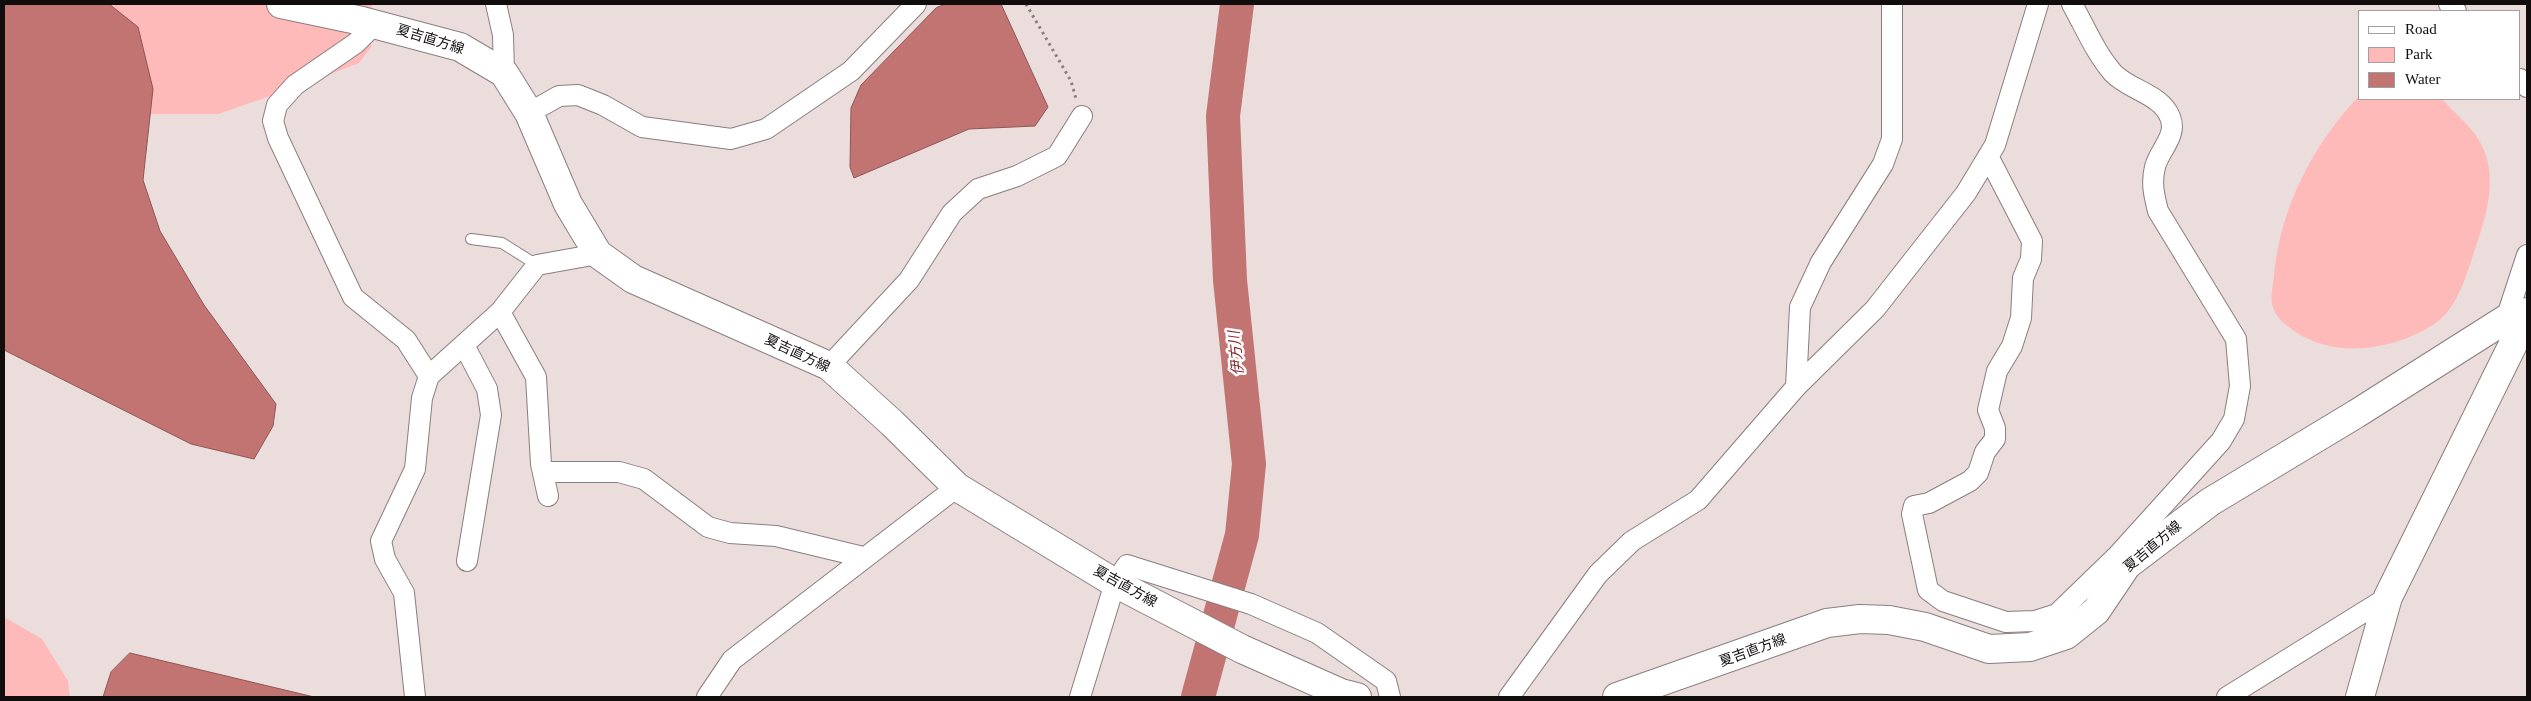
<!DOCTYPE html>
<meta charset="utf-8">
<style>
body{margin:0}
#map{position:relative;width:2531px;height:701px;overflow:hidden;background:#ebdddc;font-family:"Times New Roman",serif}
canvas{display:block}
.frame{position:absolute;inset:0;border:5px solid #110d0d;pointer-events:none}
.legend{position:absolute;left:2358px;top:10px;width:162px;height:90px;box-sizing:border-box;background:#fff;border:1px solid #a09e9e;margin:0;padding:6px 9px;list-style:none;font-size:15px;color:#110d0d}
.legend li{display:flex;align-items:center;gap:10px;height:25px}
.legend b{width:25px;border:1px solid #a09e9e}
</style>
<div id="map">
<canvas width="2531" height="701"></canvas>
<div class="frame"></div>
<ul class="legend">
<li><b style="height:6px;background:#fff"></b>Road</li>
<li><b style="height:14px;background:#febab8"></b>Park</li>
<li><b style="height:14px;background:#c27473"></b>Water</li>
</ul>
</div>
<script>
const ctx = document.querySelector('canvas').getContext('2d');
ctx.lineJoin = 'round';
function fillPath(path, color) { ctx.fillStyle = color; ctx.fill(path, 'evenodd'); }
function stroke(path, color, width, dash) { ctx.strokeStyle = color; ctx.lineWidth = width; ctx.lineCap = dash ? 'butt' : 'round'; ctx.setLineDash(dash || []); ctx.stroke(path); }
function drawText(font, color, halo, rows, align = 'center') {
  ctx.font = font + ' "Times New Roman","Noto Sans JP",serif'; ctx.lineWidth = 5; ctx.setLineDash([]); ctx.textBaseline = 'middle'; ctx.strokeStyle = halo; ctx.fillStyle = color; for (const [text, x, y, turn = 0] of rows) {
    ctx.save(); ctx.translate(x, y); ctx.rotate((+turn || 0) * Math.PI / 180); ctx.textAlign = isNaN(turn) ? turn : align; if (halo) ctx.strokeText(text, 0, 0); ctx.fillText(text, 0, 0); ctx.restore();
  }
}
fillPath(new Path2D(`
 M 44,4 L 371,4 L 374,16 L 371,47 L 359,63 L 288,90 L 218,114 L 152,114 L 93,102 Z
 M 2360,95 L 2360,99 L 2440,99 L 2444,101 C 2452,111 2462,118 2470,128 C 2502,164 2489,209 2475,249 C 2467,273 2458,307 2437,322 C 2397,350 2336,360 2294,331 C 2286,324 2278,320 2274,310 C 2269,300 2273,287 2274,276 C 2280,208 2313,144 2360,95 Z
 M 4,617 L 42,639 L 68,681 L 70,697 L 4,697 Z`), '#febab8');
const water = new Path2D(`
 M 4,4 L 109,4 L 138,27 L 153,89 L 143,180 L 160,231 L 204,305 L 276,404 L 273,426 L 254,459 L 191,444 L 4,350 Z
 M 946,4 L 1001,4 L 1048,107 L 1035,126 L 969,129 L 854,178 L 850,167 L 851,108 L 861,85 L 936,8 Z
 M 130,653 L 314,697 L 103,697 L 111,672 Z`);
fillPath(water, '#c27473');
stroke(water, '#8d5554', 1);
stroke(new Path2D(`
 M 1198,697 L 1242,535 L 1249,464 L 1230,280 L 1223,116 L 1237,4`), '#c27473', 34);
const lane = new Path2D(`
 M 471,239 L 502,243 L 537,265`);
const street = new Path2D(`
 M 496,4 L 503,35 L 504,73
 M 2072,4 C 2085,27 2095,52 2113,73 C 2129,90 2161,94 2170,117 C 2178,136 2159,150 2155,167 C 2151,183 2154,195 2158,211 L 2236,339 L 2240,386 L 2234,419 L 2221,441 L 2117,556 L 2126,564
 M 2449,4 L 2456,11
 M 375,24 L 356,43 L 295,85 L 277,105 L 273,121 L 278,138 L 353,297 L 406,340 L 429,376
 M 2520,79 L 2527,87
 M 529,113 L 559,96 L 578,95 L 603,105 L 642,127 L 731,139 L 766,129 L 851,71 L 916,4
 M 1988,156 L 2032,241 L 2031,259 L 2023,278 L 2021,318 L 2012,346 L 1997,371 L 1988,410 L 1995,428 L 1995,439 L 1985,452 L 1978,473 L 1970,481 L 1929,503 L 1914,506 L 1912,514 L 1928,590 L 1943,601 L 2006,622 L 2035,621 L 2057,614 L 2117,556
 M 500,312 L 536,377 L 541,464 L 548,496
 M 2506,319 L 2527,255
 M 464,345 L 487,389 L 491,415 L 467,561
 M 829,366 L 909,280 L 952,213 L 978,189 L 1017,176 L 1057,156 L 1082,116
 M 1796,387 L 1800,307 L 1821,262 L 1883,164 L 1892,139 L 1892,4
 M 543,472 L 619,472 L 644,479 L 708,527 L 730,533 L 776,536 L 863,557
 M 415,697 L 404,593 L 385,559 L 381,541 L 415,469 L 422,398 L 429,376 L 500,312 L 537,265 L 598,254
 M 707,697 L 732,660 L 957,487
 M 1080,697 L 1115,583 L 1127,565 L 1251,604 L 1317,633 L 1386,681 L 1390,697
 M 1509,697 L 1598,574 L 1632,541 L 1698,500 L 1796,387 L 1875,309 L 1966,193 L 1995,145 L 2038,4
 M 2227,697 L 2388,597`);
const secondary = new Path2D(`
 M 281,4 L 362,21 L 460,47 L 504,73 L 529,113 L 568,204 L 598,254 L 633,279 L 829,366 L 892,423 L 957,487 L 1115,583 L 1242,649 L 1341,693 L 1357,697
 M 1617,697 L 1827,623 L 1860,619 L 1889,620 L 1925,627 L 1989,649 L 2030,647 L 2066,635 L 2096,611 L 2127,565 L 2210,502 L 2356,414 L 2506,319 L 2527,312
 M 2360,697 L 2388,597 L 2527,316`);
stroke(lane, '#8b7e7e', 12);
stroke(street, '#8b7e7e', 22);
stroke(secondary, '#8b7e7e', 30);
stroke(new Path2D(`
 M 1026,4 L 1071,81 L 1076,99`), '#897f7f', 3, [2.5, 4]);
stroke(lane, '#fff', 10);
stroke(street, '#fff', 20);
stroke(secondary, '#fff', 28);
drawText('14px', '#110d0d', '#fff', [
 ["夏吉直方線",430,40,17],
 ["夏吉直方線",797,354,25],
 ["夏吉直方線",2153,547,-40],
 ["夏吉直方線",1125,587,29],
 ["夏吉直方線",1753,651,-20]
]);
drawText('italic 15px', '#87272e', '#fff', [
 ["伊方川",1237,353,-96]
]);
</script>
